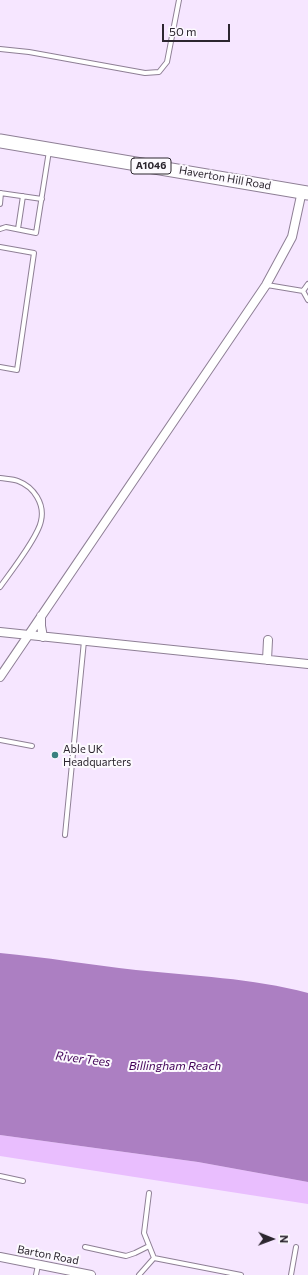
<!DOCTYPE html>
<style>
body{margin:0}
#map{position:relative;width:308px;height:1275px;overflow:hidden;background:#f6e6ff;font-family:Commissioner,sans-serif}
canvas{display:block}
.north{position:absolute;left:252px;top:1219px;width:40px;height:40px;-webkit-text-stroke:3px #fcf9fe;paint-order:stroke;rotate:91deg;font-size:11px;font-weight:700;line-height:16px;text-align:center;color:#2c262f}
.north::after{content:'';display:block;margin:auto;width:14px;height:18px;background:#2c262f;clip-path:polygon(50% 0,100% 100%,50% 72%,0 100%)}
.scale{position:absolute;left:162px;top:24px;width:68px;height:18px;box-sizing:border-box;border:2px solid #2c262f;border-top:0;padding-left:5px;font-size:12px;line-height:14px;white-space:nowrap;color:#2c262f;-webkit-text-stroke:3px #fcf9fe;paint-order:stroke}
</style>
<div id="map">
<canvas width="308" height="1275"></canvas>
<div class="north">N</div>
<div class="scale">50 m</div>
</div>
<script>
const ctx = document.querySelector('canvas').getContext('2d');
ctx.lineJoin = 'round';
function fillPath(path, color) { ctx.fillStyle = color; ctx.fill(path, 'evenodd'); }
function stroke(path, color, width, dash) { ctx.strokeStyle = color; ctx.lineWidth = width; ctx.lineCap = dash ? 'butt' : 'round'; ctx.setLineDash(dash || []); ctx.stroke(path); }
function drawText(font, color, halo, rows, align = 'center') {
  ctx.font = font + ' Commissioner,sans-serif'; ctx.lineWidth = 4; ctx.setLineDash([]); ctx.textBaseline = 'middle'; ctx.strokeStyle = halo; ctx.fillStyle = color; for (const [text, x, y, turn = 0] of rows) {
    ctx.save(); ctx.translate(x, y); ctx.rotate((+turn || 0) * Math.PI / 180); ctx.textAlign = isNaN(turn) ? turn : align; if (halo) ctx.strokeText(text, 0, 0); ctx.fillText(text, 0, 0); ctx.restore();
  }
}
fillPath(new Path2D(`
 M 0,1135 L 198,1162 L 308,1182 L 308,1204 L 0,1156 Z`), '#e9befe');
fillPath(new Path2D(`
 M 0,953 C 45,957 91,965 136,970 C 193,976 252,978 308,993 L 308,1182 L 198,1162 L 0,1135 Z`), '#ac7fc2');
const lane = new Path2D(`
 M 0,49 L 29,52 L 145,73 L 159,72 L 167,62 L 179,0
 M 0,193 L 42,199
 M 0,204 L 1,193
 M 0,229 L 6,227 L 36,233 L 49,151
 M 18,229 L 23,196
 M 0,247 L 34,253 L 17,370 L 0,367
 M 267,285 L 303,291
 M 303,291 L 308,300
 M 303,291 L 308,284
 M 0,478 C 6,479 13,479 18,481 C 34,487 45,504 41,521 C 38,537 10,573 0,587
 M 0,740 L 32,746
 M 65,835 L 84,641
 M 0,1176 L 23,1181
 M 149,1193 L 144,1233 L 154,1258
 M 85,1247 L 126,1256 L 135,1253 L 149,1246
 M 36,1275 L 38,1265
 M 139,1275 L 154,1258 L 241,1275
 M 291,1275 L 296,1247`);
const street = new Path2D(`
 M 41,616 L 41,626 L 43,637
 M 0,632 L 308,664
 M 267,660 L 268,640
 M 0,677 L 266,285 L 292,237 L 302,191
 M 0,1257 L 91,1275`);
const primary = new Path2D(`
 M 0,141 L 308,193`);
stroke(lane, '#8e7f95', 6);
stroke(street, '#8e7f95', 10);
stroke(primary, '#8e7f95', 15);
stroke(lane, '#fff', 4);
stroke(street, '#fff', 8);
stroke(primary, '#fff', 13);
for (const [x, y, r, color] of [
 [55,755,4,"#39817e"]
]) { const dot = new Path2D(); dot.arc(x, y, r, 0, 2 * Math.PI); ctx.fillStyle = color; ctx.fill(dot); stroke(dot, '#fcf9fe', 1.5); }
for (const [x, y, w] of [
 [151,166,40]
]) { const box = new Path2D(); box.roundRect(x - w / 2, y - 8, w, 16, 3); ctx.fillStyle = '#fcf9fe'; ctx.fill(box); stroke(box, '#2c262f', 1); }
drawText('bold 10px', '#2c262f', null, [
 ["A1046",151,166]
]);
drawText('11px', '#2c262f', '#fcf9fe', [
 ["Haverton Hill Road",225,178,10],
 ["Barton Road",48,1255,11]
]);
drawText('11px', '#2c262f', '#fcf9fe', [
 ["Able UK",63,749],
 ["Headquarters",63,762]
], 'left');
drawText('italic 12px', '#420358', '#fcf9fe', [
 ["River Tees",83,1059,7],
 ["Billingham Reach",175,1066]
]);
</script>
